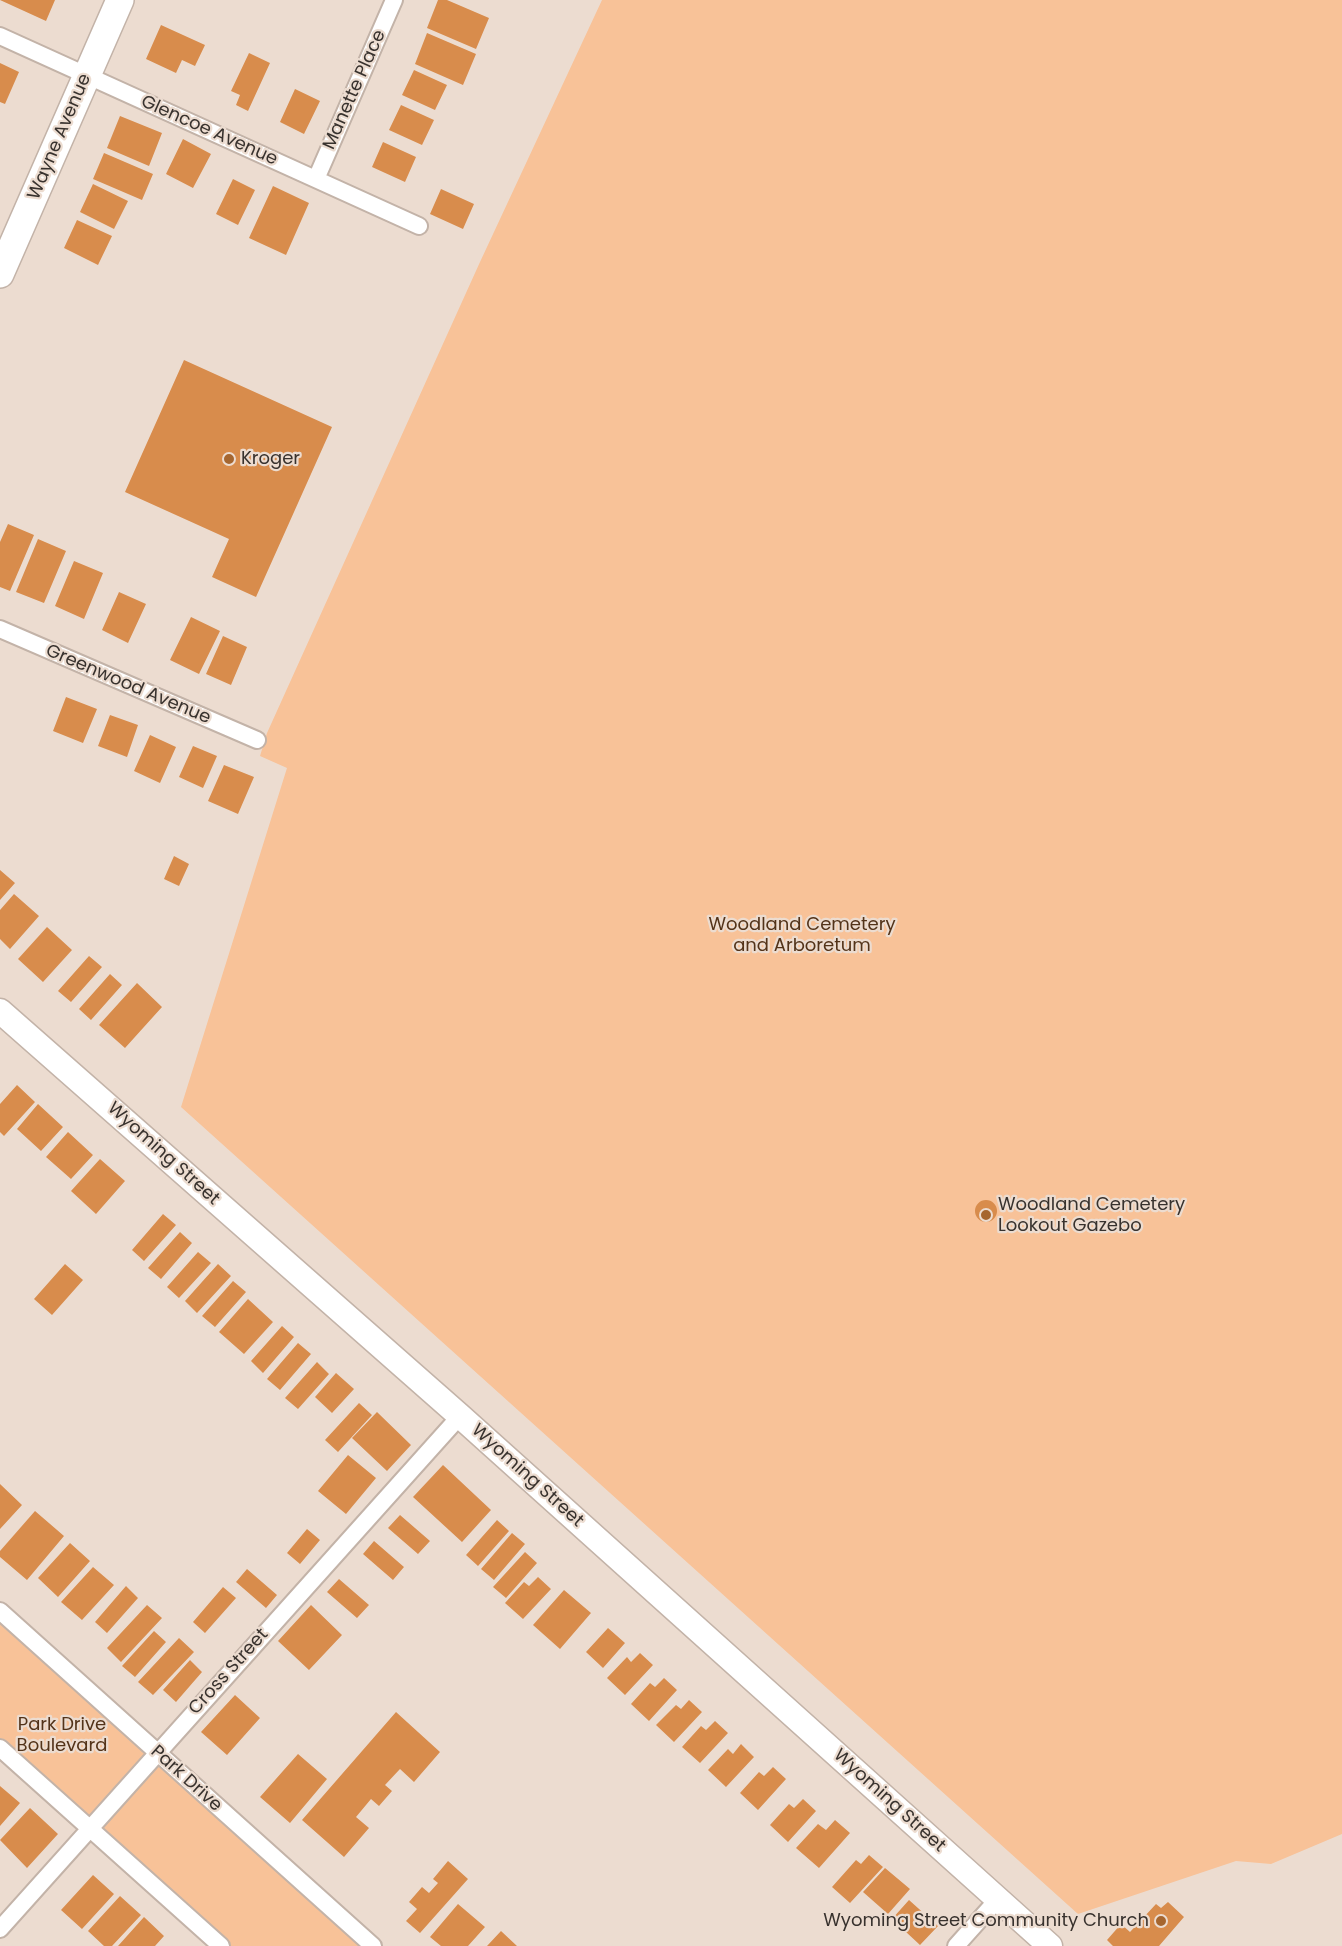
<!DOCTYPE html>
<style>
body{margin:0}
canvas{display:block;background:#ecdcd0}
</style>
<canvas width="1342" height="1946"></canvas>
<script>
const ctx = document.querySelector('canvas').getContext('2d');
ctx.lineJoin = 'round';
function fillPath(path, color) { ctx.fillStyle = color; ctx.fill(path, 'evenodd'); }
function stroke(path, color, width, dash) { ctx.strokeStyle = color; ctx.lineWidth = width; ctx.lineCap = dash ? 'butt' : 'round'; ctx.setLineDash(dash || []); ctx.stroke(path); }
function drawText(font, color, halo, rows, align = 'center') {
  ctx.font = font + ' Poppins,sans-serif'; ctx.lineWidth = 4.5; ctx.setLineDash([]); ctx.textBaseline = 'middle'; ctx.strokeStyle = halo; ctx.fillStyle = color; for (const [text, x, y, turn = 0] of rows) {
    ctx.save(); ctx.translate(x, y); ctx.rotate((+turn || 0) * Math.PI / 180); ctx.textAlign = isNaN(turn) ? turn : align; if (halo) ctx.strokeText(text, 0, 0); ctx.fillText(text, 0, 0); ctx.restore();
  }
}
fillPath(new Path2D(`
 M 602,0 L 1342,0 L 1342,1834 L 1271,1864 L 1236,1861 L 1078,1914 L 181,1107 L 287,768 L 260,756 L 267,733 L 480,262 Z
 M 0,1611 L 373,1946 L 221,1946 L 0,1748 Z`), '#f8c298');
fillPath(new Path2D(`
 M 0,0 L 55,0 L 46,21 Z
 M 438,0 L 447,0 L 489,18 L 476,49 L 427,28 Z
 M 161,25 L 205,45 L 195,66 L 182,60 L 176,73 L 146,59 Z
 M 427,33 L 476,54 L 463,85 L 415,64 Z
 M 249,53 L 270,63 L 248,111 L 236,105 L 240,95 L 231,91 Z
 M 0,63 L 19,72 L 5,104 L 0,102 Z
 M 414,70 L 447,85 L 435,110 L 402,95 Z
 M 295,89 L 320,101 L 304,134 L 280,122 Z
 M 401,105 L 434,120 L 422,145 L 389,130 Z
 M 120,116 L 162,133 L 149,166 L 107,148 Z
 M 183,139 L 211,154 L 193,188 L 166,174 Z
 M 383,142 L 416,157 L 405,182 L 372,167 Z
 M 104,153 L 153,174 L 142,200 L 93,179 Z
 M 233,179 L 255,190 L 238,225 L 216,214 Z
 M 93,184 L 128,201 L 114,229 L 80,212 Z
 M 273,186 L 309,203 L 286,255 L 249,238 Z
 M 441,189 L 474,204 L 463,229 L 430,214 Z
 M 77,220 L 112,236 L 98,265 L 64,248 Z
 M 184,360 L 332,427 L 256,597 L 212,577 L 229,539 L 125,492 Z
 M 8,524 L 34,535 L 10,591 L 0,587 L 0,542 Z
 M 38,539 L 66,551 L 44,603 L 16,592 Z
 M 74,561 L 103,573 L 84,619 L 55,606 Z
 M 119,592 L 146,604 L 128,643 L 102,630 Z
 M 191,617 L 220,631 L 199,674 L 170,660 Z
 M 223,636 L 247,647 L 231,685 L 206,674 Z
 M 66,697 L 97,709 L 83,743 L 53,731 Z
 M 110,715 L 138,725 L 127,757 L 98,746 Z
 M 150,735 L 176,747 L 160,783 L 134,771 Z
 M 193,746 L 217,756 L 203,788 L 179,777 Z
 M 224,765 L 254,777 L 238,814 L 208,801 Z
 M 174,856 L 189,864 L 179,886 L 164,879 Z
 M 0,870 L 15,883 L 0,900 Z
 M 14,894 L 39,916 L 10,949 L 0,939 L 0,910 Z
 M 47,927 L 72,950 L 43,982 L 18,959 Z
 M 89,956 L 102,967 L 71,1002 L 58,991 Z
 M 110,974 L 122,985 L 91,1020 L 79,1009 Z
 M 137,983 L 162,1007 L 125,1048 L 99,1025 Z
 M 17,1085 L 35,1102 L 4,1136 L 0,1132 L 0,1104 Z
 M 38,1104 L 63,1127 L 41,1151 L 17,1129 Z
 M 68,1132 L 93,1155 L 71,1179 L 46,1157 Z
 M 100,1159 L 125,1181 L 96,1214 L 71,1191 Z
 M975 1211a11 11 0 1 1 22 0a11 11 0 1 1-22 0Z
 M 163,1214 L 176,1225 L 144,1261 L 132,1250 Z
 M 180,1232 L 192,1243 L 161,1279 L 148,1268 Z
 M 198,1252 L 211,1263 L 179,1298 L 167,1287 Z
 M 65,1264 L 83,1280 L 52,1315 L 34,1299 Z
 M 218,1264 L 231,1276 L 197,1313 L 185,1301 Z
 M 233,1281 L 246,1292 L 215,1327 L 202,1316 Z
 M 248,1299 L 273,1322 L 244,1354 L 219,1332 Z
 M 282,1326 L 294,1337 L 263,1373 L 251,1361 Z
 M 298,1343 L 311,1354 L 280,1390 L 267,1379 Z
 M 317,1362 L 329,1374 L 298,1409 L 285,1398 Z
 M 336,1373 L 354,1389 L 332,1413 L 315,1397 Z
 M 359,1403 L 372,1415 L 338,1452 L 325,1440 Z
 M 377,1412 L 411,1445 L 387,1471 L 352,1438 Z
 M 348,1455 L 376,1478 L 346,1514 L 318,1491 Z
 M 443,1465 L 491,1510 L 462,1542 L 413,1497 Z
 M 0,1484 L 22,1505 L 0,1529 Z
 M 35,1511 L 64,1536 L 27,1580 L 0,1557 L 0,1551 Z
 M 400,1515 L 430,1541 L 418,1554 L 388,1528 Z
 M 497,1520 L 509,1531 L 478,1566 L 466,1555 Z
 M 307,1529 L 320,1540 L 300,1564 L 287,1553 Z
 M 512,1533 L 525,1544 L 494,1580 L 481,1569 Z
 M 374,1541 L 404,1567 L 393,1580 L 363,1554 Z
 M 70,1543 L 90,1561 L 58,1597 L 38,1578 Z
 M 525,1552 L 537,1563 L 506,1598 L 493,1587 Z
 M 93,1567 L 114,1585 L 82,1620 L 61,1602 Z
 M 247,1569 L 277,1595 L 266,1608 L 236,1582 Z
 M 538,1577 L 551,1589 L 523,1619 L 505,1603 L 524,1582 L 529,1586 Z
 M 339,1579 L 369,1605 L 357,1618 L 327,1592 Z
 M 126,1586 L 138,1598 L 107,1633 L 95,1622 Z
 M 223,1587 L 236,1598 L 205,1633 L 193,1622 Z
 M 564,1590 L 591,1613 L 560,1649 L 533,1625 Z
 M 147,1605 L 162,1618 L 121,1662 L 107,1648 Z
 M 311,1605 L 342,1635 L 309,1670 L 278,1641 Z
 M 608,1628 L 625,1643 L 603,1668 L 586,1652 Z
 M 154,1631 L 166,1642 L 135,1677 L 122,1666 Z
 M 179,1638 L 194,1652 L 153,1695 L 138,1682 Z
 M 640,1653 L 653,1665 L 625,1695 L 607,1678 L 627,1657 L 631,1662 Z
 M 190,1660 L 202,1672 L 176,1702 L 163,1690 Z
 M 664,1678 L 677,1690 L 649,1721 L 631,1704 L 650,1683 L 655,1687 Z
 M 235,1695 L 260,1718 L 227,1755 L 201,1732 Z
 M 689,1700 L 702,1712 L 674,1742 L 656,1725 L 676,1705 L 681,1709 Z
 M 396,1712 L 440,1752 L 414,1782 L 400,1769 L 385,1785 L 392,1791 L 379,1806 L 371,1799 L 356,1817 L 369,1828 L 344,1857 L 302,1820 Z
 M 715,1721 L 728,1733 L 700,1763 L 682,1747 L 701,1726 L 706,1730 Z
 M 741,1744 L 754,1757 L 726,1787 L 708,1770 L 728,1749 L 733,1754 Z
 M 298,1754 L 327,1779 L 290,1823 L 260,1797 Z
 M 773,1767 L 786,1779 L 758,1810 L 740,1793 L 759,1772 L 764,1776 Z
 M 0,1786 L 20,1803 L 0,1826 Z
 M 803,1799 L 816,1811 L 788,1842 L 770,1825 L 789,1804 L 794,1808 Z
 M 30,1808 L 58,1834 L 27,1868 L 0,1840 Z
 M 835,1820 L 850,1833 L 819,1868 L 796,1848 L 818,1824 L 826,1830 Z
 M 869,1855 L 883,1867 L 850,1903 L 832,1887 L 856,1860 L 861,1864 Z
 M 448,1861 L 468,1879 L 420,1933 L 406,1921 L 417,1909 L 409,1902 L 422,1887 L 429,1893 L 438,1883 L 433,1879 Z
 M 885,1868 L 910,1889 L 888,1914 L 863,1892 Z
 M 93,1875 L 114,1894 L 82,1929 L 61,1910 Z
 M 120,1896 L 141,1915 L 112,1946 L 104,1946 L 88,1931 Z
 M 909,1900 L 938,1926 L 920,1945 L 892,1919 Z
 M 1168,1902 L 1184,1917 L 1159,1946 L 1113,1946 L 1107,1940 L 1121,1924 L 1130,1932 L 1156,1904 L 1161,1908 Z
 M 458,1904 L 485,1927 L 468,1946 L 441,1946 L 430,1937 Z
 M 144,1917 L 164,1936 L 155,1946 L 118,1946 Z
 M 501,1931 L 517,1946 L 487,1946 Z`), '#d88c4c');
const street = new Path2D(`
 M 0,36 L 419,226
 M 316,179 L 394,0
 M 0,629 L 257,740
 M 0,1611 L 373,1946
 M 0,1748 L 221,1946
 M 0,1929 L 460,1416
 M 956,1946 L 998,1899`);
const secondary = new Path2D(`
 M 0,1011 L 460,1416 L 1050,1946`);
const primary = new Path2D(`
 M 0,274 L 120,0`);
stroke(street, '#c3b3a8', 20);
stroke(secondary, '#c3b3a8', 27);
stroke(primary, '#c3b3a8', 30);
stroke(street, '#fff', 16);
stroke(secondary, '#fff', 24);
stroke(primary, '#fff', 27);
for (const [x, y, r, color] of [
 [229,459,6,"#a6662f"],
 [986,1215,6,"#a6662f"],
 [1161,1921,6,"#a6662f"]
]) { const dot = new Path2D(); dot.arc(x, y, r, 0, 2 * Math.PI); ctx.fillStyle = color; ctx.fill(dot); stroke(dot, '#ecdcd0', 2); }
drawText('18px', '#38322e', '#ecdcd0', [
 ["Manette Place",355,90,-66],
 ["Glencoe Avenue",209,131,24],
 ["Wayne Avenue",60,137,-67],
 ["Greenwood Avenue",128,685,23],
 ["Wyoming Street",163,1154,42],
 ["Wyoming Street",527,1476,42],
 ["Cross Street",229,1672,-48],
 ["Park Drive",186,1779,42],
 ["Wyoming Street",889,1801,42]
]);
drawText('18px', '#38322e', '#ecdcd0', [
 ["Kroger",241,459],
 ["Woodland Cemetery",998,1205],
 ["Lookout Gazebo",998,1226],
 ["Wyoming Street Community Church",1149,1921,"right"]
], 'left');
drawText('18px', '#533319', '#ecdcd0', [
 ["Woodland Cemetery",802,925],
 ["and Arboretum",802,946],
 ["Park Drive",62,1725],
 ["Boulevard",62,1746]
]);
</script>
